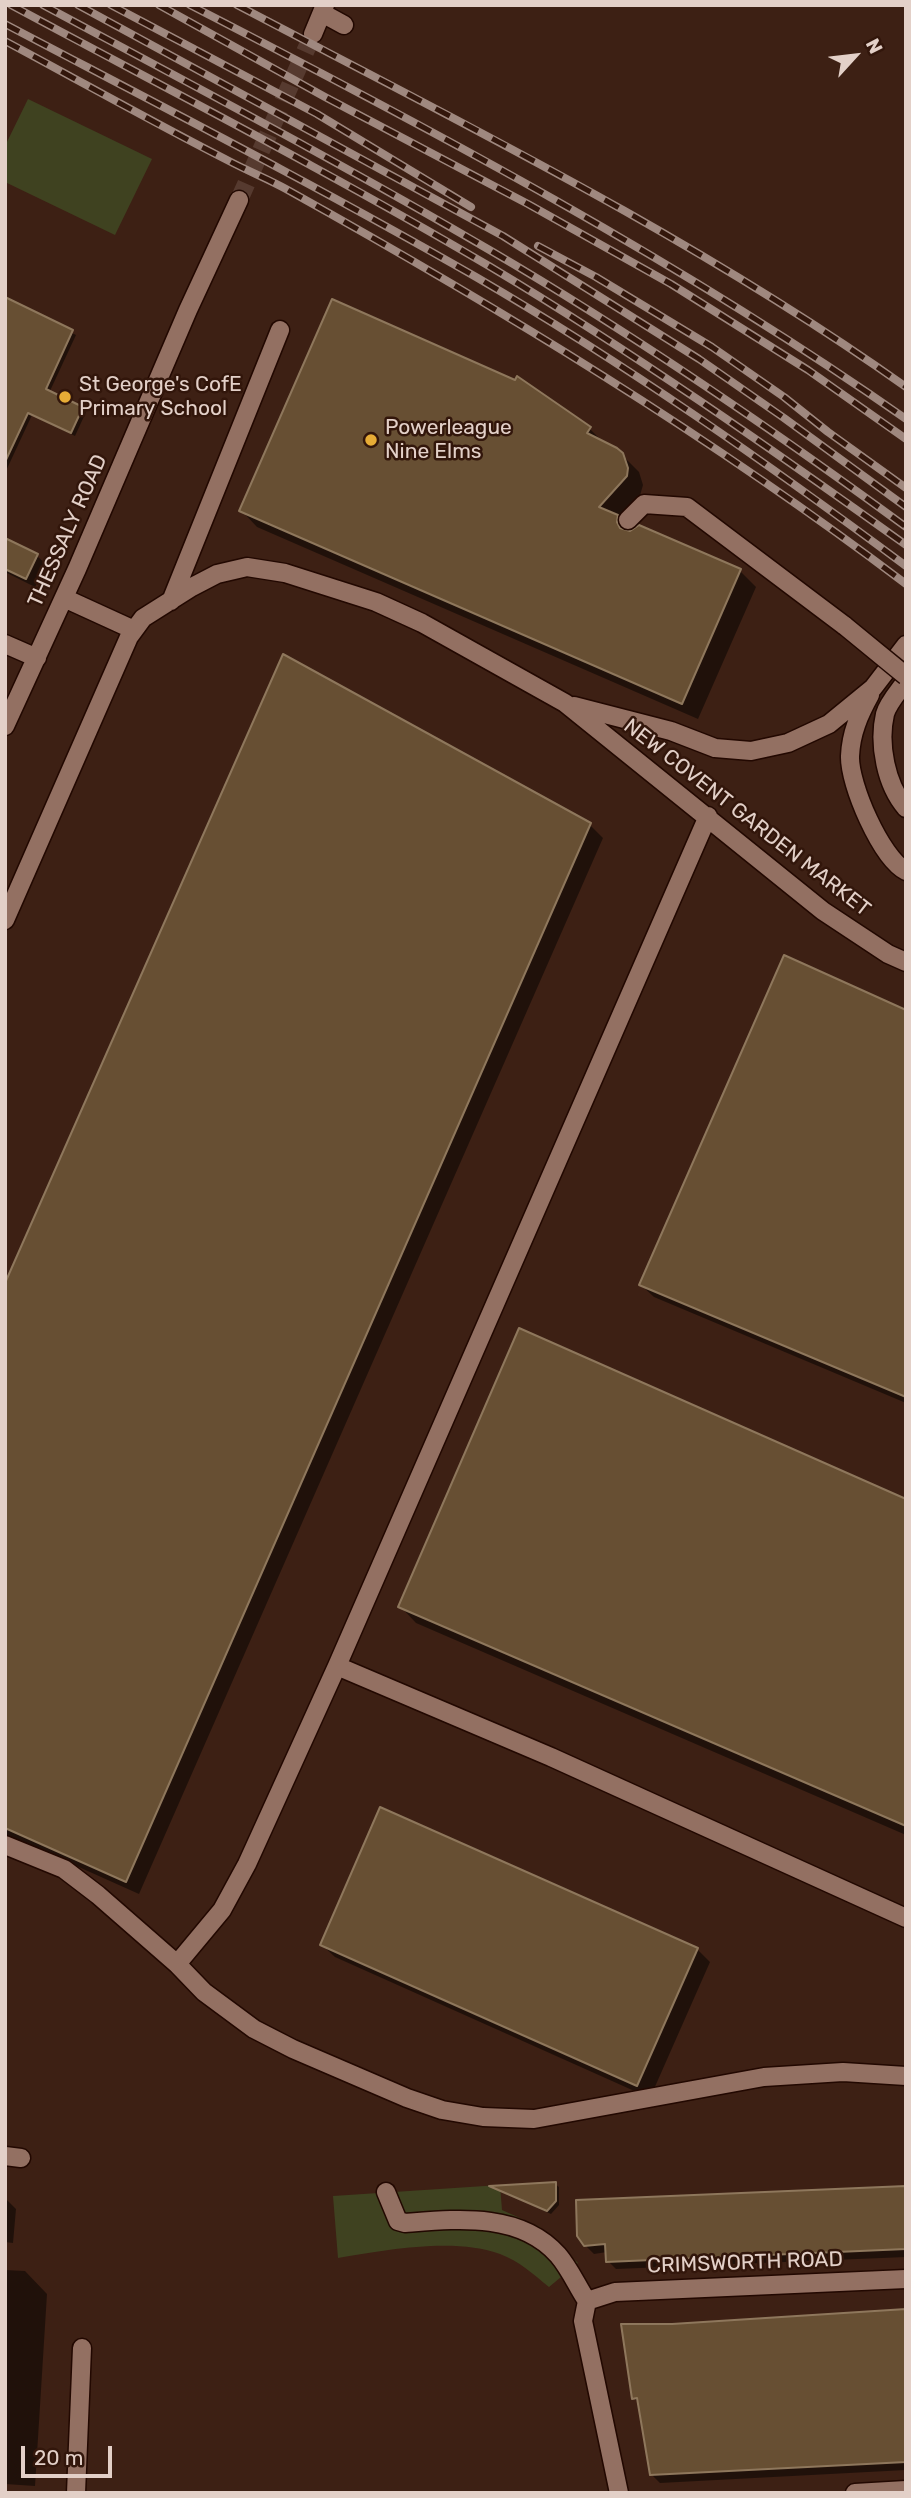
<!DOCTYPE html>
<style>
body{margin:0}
#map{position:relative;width:911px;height:2498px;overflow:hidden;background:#3d2014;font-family:Rubik,sans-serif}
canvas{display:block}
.frame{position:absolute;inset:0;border:7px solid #e3d0c8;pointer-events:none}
.north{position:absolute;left:820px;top:21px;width:70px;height:70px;-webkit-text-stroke:5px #32160b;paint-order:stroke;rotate:63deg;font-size:19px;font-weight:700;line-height:28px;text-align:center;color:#e3d0c8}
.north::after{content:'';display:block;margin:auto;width:24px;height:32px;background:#e3d0c8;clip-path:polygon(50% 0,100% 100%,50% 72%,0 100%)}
.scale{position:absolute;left:21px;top:2446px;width:91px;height:32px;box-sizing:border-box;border:4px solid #e3d0c8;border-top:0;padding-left:9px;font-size:21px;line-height:24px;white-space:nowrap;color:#e3d0c8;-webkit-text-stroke:5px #32160b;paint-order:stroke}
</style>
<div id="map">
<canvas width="911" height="2498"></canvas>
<div class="frame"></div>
<div class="north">N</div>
<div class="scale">20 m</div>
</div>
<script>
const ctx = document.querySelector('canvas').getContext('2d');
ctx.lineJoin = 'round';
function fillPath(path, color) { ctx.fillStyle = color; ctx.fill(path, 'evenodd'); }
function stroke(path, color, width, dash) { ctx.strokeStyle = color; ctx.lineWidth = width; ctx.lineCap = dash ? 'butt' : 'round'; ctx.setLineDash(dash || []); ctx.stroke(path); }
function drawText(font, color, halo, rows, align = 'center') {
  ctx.font = font + ' Rubik,sans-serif'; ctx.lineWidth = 5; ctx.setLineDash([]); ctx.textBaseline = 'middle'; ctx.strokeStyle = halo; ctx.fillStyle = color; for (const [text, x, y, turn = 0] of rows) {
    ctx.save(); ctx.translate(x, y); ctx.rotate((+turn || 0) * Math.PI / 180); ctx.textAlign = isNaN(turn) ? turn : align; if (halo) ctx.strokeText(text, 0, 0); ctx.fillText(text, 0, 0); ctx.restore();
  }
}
fillPath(new Path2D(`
 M 28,99 L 152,159 L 115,235 L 5,182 L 5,146 Z
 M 500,2185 L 502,2210 L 540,2227 L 578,2263 L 549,2287 C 533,2274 519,2261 500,2254 C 456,2237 384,2250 338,2258 L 333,2196 Z`), '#3f4220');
fillPath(new Path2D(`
 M 5,299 L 76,335 L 49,393 L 86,412 L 75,436 L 32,415 L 5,473 Z
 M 590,429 L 604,443 L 616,449 L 639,472 L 643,485 L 639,499 L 619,519 L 633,532 L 740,571 L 756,587 L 698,719 L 257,527 L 241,510 Z
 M 5,540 L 37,556 L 46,564 L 35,587 L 5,572 Z
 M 590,825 L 603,838 L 139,1894 L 5,1834 L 5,1287 Z
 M 906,1012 L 906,1403 L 654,1297 L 641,1285 Z
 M 906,1501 L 906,1835 L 416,1623 L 400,1606 Z
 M 322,1945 L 697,1949 L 710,1962 L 650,2098 L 335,1957 Z
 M 555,2184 L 559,2187 L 559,2205 L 551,2214 L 493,2187 Z
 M 906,2187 L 906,2257 L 616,2269 L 608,2261 L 607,2252 L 594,2254 L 585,2245 Z
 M 5,2198 L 16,2209 L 13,2243 L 5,2242 Z
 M 5,2270 L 25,2271 L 47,2294 L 35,2486 L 5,2484 Z
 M 906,2312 L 906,2470 L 660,2483 L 651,2474 L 640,2404 L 634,2398 L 672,2326 Z`), '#0007');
const building = new Path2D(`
 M 5,297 L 73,330 L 46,389 L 83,407 L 71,433 L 28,413 L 5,462 Z
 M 332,299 L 515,380 L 517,376 L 591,427 L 587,433 L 617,448 L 623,453 L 628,468 L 627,476 L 599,507 L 618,515 L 617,522 L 620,528 L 630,531 L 639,525 L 741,569 L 682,704 L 239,511 Z
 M 5,538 L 38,554 L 26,579 L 5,569 Z
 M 283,654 L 591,823 L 126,1882 L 5,1828 L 5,1283 Z
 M 784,955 L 906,1010 L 906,1397 L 639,1285 Z
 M 519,1328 L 906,1499 L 906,1826 L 398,1607 Z
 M 380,1807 L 698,1948 L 637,2086 L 320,1945 Z
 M 556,2182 L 556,2201 L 547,2211 L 489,2186 Z
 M 906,2186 L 906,2249 L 606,2262 L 605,2244 L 584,2246 L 577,2236 L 576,2200 Z
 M 906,2309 L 906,2462 L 650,2475 L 637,2398 L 632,2399 L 621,2324 L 672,2324 Z`);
fillPath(building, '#674f33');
stroke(building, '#8e775c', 2);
stroke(new Path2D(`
 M 239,200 L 313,34`), '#563a2f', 18, [18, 9]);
const minor = new Path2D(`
 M 322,13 L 344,25
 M 313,34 L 325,5
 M 628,520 L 644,504 L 687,507 L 845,626
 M 64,598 L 134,630
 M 171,601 L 280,330
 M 5,644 L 37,658
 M 906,681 C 899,691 888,703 885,714 C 878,744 886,785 906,808
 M 870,695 C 859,715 851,733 850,756 C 849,784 881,858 906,871
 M 574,706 L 671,731 L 715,748 L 751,751 L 788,743 L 829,724 L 873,688 L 906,645
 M 5,726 L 77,569 L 188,310 L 239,200
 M 5,920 L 129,637 L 143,618 L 192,587 L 217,574 L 247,567 L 285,573 L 376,602 L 422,623 L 565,703 L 823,911 L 888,954 L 906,962
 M 337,1666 L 551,1757 L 906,1918
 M 5,1845 L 64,1869 L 98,1895 L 177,1964 L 204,1992 L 254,2029 L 293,2049 L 407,2098 L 442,2110 L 483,2117 L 534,2119 L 764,2077 L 843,2072 L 906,2076
 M 177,1964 L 222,1910 L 247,1864 L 337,1666 L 708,816
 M 5,2156 L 21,2158
 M 386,2192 L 398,2221 L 405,2223 C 457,2219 520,2212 558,2255 C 570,2269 577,2286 587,2301 L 583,2321 L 619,2493
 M 587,2301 L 615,2292 L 906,2279
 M 76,2493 L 82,2348
 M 855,2493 L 906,2490`);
stroke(minor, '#220801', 21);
stroke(minor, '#937062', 18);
const rail = new Path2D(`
 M 11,5 C 171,91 333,174 489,266 C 633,352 770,448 906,545
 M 43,5 C 194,86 345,165 493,252 C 636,336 772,429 906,527
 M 78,5 L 503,236 L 699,359 L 784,418 L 906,507
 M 111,5 L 317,114 L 471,207
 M 159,5 L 325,97 L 528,204 L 671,284 L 808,370 L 906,439
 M 190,5 C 435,131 680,261 906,419
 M 237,5 C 464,124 697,239 906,387
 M 5,24 C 163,107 321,188 476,277 C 626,364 767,463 906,566
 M 5,41 C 80,81 154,123 229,161 C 248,171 268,179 286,189 C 500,308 710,436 906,584
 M 538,246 L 596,277 L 712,347 L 784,397 L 828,432 L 906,488`);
stroke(rail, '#9f887f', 8);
stroke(rail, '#32160b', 5, [16]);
const minorBridge = new Path2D(`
 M 845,626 L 906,676`);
stroke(minorBridge, '#220801', 21, []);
stroke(minorBridge, '#937062', 18);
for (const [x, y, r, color] of [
 [65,397,7,"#e7ac36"],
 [371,440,7,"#e7ac36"]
]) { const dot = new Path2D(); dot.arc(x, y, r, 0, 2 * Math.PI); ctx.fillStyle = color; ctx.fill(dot); stroke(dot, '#32160b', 2.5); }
drawText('21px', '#e3d0c8', '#32160b', [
 ["St George's CofE",79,385],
 ["Primary School",79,409],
 ["Powerleague",385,428],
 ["Nine Elms",385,452]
], 'left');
drawText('21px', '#e3d0c8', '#32160b', [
 ["THESSALY ROAD",68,531,-66],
 ["NEW COVENT GARDEN MARKET",747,818,38],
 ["CRIMSWORTH ROAD",745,2263,-2]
]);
</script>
